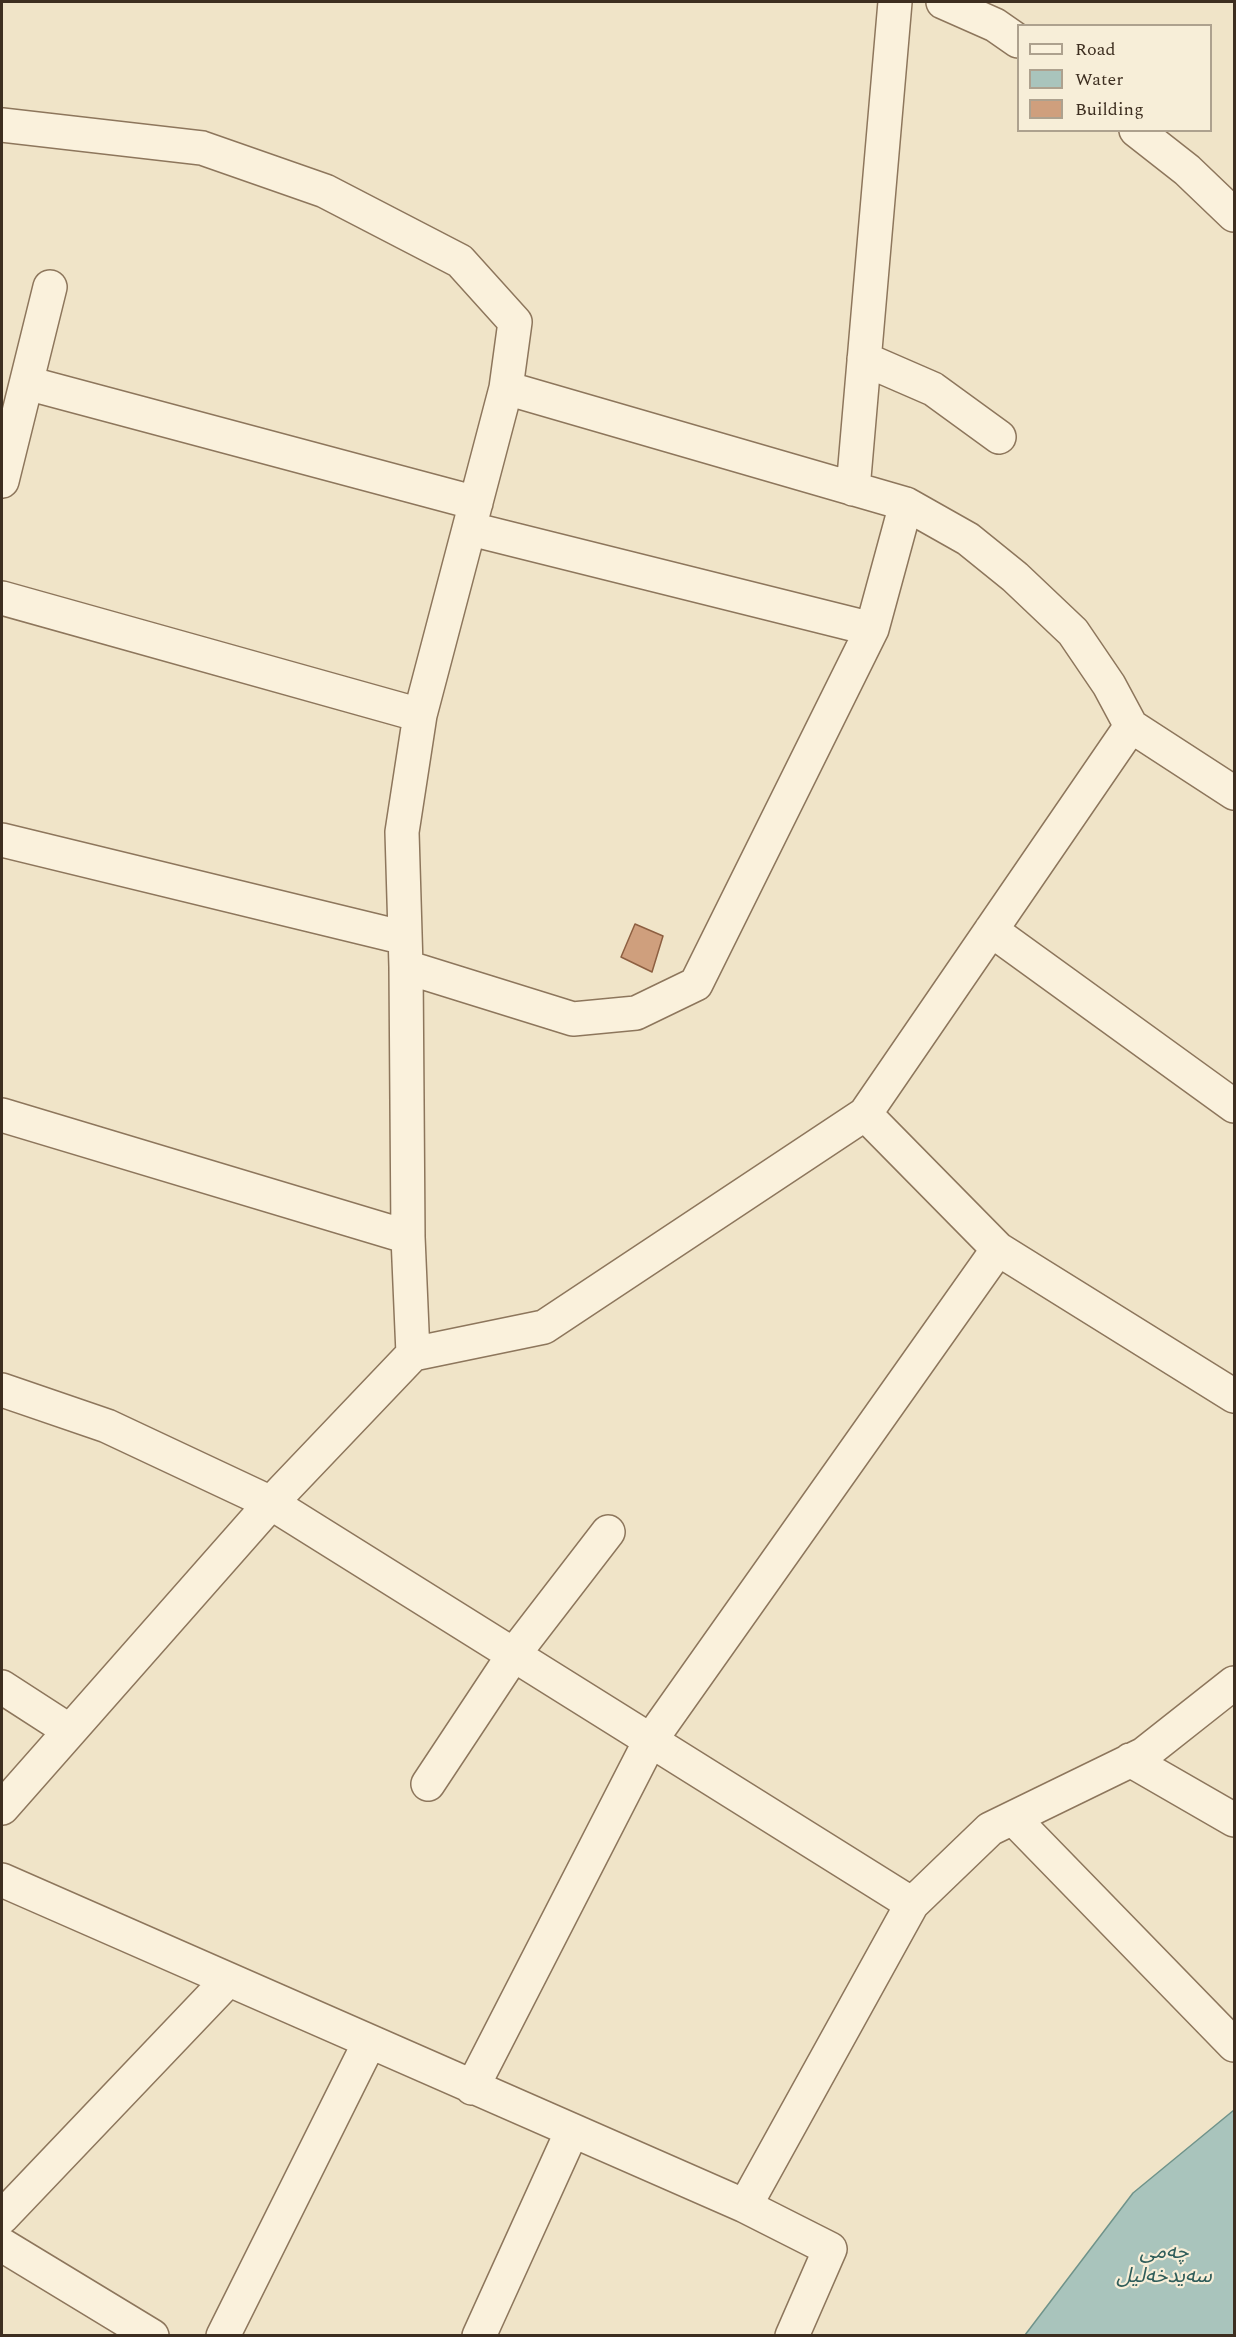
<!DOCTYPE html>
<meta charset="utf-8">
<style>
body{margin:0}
#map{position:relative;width:1236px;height:2337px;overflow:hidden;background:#f0e4c8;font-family:Spectral,serif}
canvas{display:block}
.frame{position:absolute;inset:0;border:3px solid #3d2e20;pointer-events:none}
.legend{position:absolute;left:1017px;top:24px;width:195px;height:108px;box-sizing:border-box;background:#f7eed8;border:2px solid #ada18e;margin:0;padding:8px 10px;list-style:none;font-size:18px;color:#3d2e20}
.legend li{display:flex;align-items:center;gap:12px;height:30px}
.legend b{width:30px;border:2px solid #ada18e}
</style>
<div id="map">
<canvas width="1236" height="2337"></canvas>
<div class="frame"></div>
<ul class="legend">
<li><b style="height:8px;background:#faf1dc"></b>Road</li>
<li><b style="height:16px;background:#a9c4bc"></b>Water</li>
<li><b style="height:16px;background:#cf9f7d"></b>Building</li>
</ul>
</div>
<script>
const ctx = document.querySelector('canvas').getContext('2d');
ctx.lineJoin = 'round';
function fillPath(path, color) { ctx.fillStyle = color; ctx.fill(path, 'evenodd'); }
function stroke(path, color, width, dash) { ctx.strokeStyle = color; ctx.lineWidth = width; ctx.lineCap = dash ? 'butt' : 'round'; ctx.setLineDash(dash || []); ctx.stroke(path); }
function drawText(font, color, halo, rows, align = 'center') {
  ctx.font = font + ' Spectral,"Noto Sans Arabic",serif'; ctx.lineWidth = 4.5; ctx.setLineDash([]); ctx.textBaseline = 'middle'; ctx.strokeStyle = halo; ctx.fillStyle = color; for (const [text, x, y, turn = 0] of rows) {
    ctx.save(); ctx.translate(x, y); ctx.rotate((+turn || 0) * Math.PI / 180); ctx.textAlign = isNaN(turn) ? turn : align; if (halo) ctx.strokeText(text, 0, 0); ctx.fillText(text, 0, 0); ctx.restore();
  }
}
const water = new Path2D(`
 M 1234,2110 L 1234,2335 L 1025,2335 L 1133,2193 Z`);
fillPath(water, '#a9c4bc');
stroke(water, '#6f938a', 1.5);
const building = new Path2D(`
 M 635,924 L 663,936 L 652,972 L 621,957 Z`);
fillPath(building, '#cf9f7d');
stroke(building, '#8d5f41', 1.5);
const minor = new Path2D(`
 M 943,2 L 995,25 L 1018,41
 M 2,125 L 202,148 L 325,191 L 460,261 L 515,322 L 506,388 L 420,715 L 402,832 L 406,967 L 408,1237 L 413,1354
 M 1136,130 L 1187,170 L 1234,215
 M 864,359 L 933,389 L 999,437
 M 27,383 L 476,503
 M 506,388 L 906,504 L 968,539 L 1015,577 L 1073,632 L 1109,685 L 1131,726 L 1234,793
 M 2,481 L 50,287
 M 853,489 L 895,2
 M 471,529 L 872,629
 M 2,598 L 420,715
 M 2,840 L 405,938
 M 991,930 L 1234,1106
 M 406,967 L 573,1019 L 636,1013 L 696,984 L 872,629 L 906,504
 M 865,1114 L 998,1249 L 1234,1396
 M 2,1115 L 408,1237
 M 2,1390 L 107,1426 L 271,1503 L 912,1904
 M 2,1687 L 70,1731
 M 1130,1760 L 1234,1820
 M 428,1784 L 514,1654 L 608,1532
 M 2,1808 L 271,1503 L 413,1354 L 544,1327 L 865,1114 L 1131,726
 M 1013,1818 L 1234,2045
 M 2,1880 L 745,2206 L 830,2249 L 792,2336
 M 472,2088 L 650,1741 L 998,1249
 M 745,2206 L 912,1904 L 990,1829 L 1144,1754 L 1234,1683
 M 2,2217 L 228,1980
 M 2,2245 L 152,2336
 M 223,2336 L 369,2043
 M 479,2336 L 572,2131`);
stroke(minor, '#8d765c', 36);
stroke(minor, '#faf1dc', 33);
drawText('italic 21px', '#2f5d5a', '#f7eed8', [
 ["چەمی",1164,2254],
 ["سەیدخەلیل",1164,2278]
]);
</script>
